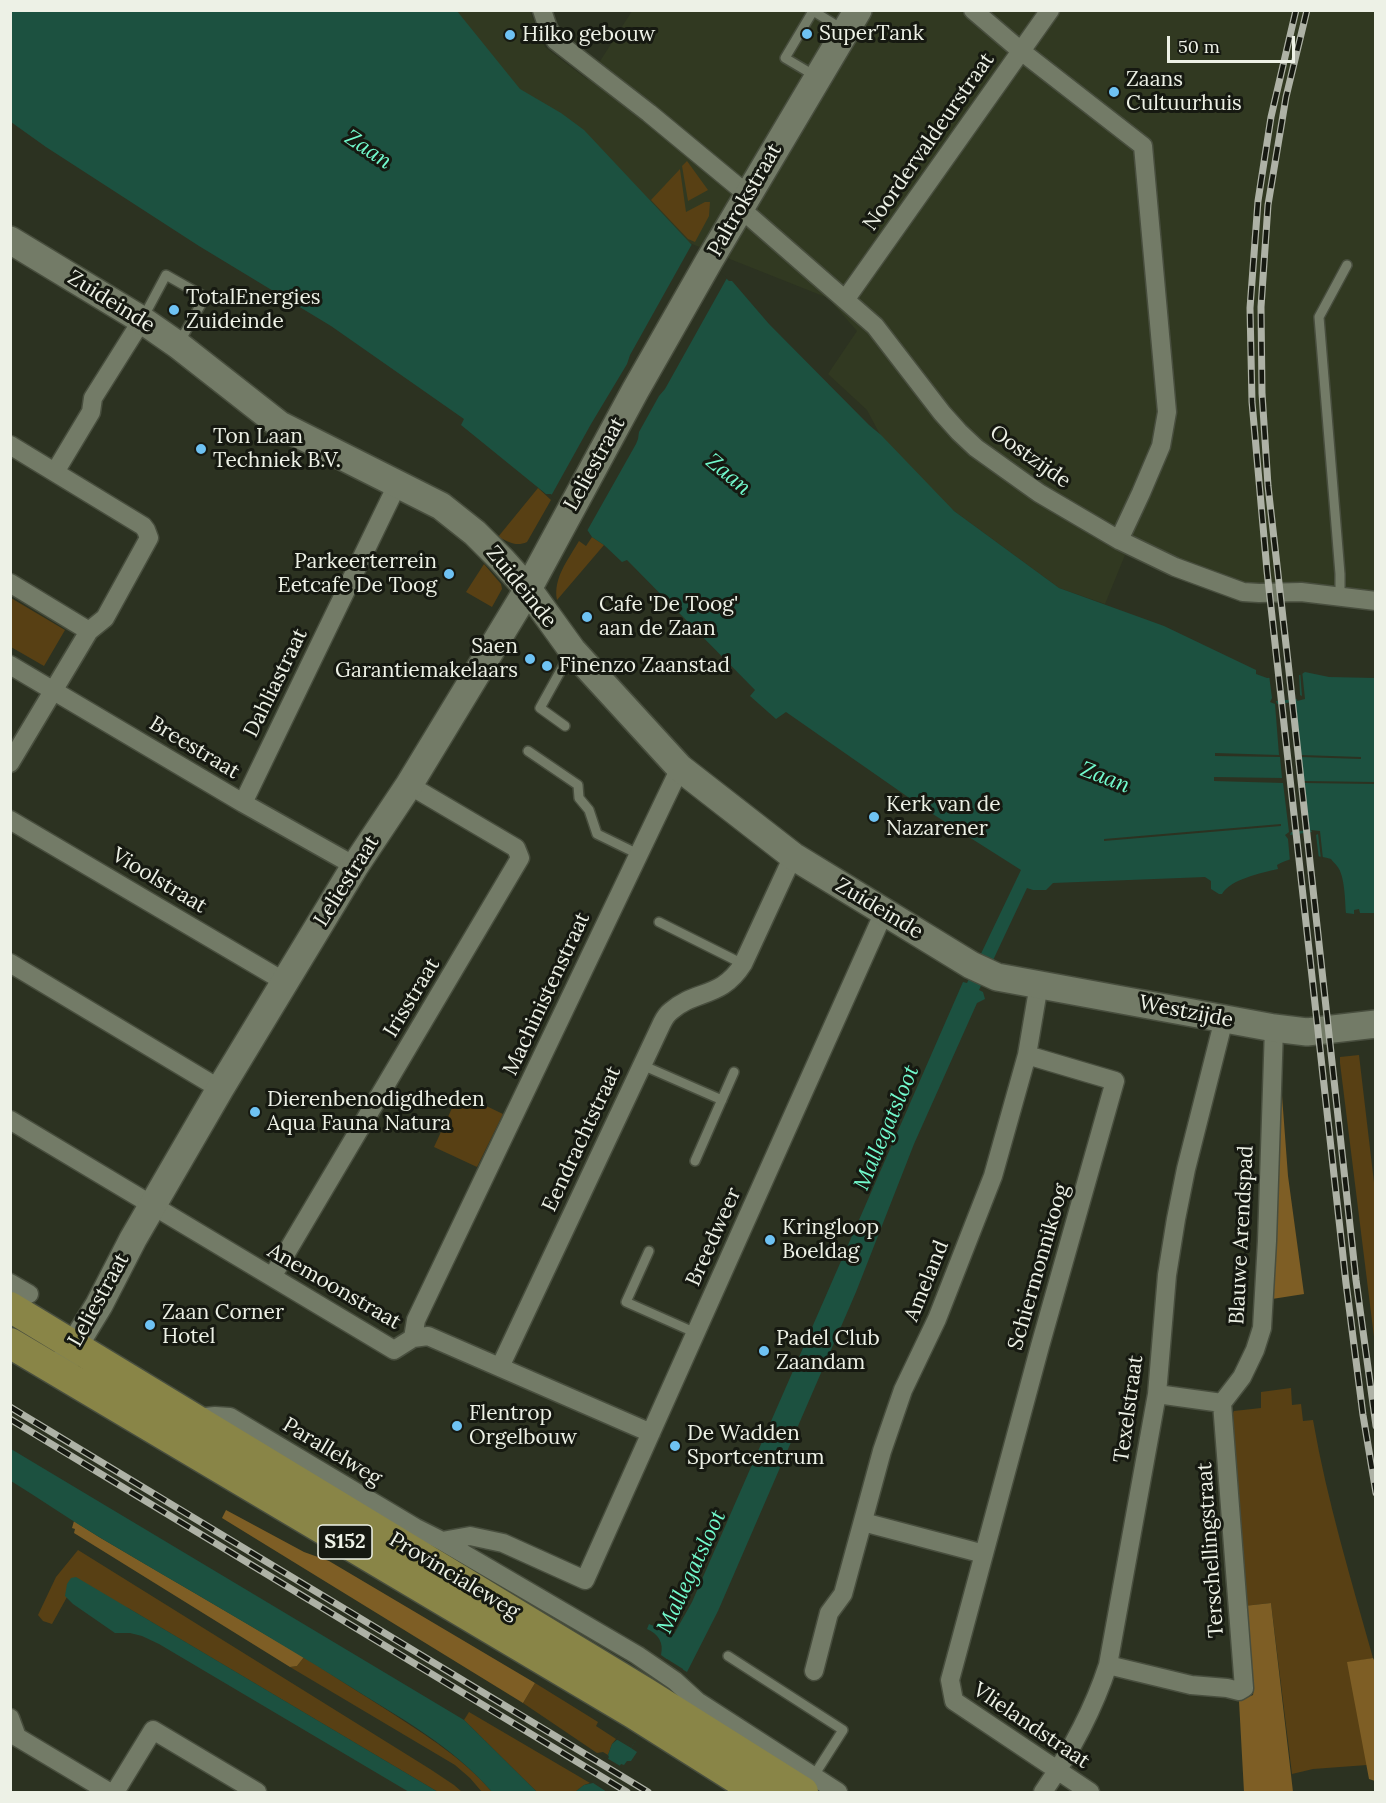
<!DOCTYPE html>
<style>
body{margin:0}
#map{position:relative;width:1386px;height:1803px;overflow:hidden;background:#2c3221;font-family:Lora,serif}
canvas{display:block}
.frame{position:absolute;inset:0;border:12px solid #edf1e6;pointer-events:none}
.scale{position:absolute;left:1167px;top:36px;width:128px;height:27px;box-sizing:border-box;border:3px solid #edf1e6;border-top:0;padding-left:8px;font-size:18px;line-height:21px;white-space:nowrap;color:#edf1e6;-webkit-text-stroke:4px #161911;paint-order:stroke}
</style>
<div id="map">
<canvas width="1386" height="1803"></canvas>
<div class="frame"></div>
<div class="scale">50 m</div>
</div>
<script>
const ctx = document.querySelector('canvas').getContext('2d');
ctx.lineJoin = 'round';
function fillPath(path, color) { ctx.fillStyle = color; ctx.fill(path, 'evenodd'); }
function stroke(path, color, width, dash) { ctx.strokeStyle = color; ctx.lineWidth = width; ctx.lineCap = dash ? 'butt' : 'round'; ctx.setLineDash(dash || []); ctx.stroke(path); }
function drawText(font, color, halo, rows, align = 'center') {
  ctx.font = font + ' Lora,serif'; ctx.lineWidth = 6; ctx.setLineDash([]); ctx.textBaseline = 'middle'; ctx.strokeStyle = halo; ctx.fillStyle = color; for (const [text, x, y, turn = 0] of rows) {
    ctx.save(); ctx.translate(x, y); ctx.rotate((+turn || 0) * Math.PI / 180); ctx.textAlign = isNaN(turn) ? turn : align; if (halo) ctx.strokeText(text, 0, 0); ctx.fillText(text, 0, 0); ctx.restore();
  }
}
fillPath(new Path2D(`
 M 449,11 L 530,11 L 545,47 L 588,80 L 632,11 L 1375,11 L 1375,609 L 1371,610 L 1190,575 L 947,431 L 967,454 L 1125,555 L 1105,604 L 1059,588 L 954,511 L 902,476 L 867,410 L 828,374 L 857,331 L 828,298 L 687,242 L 515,92 Z`), '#313921');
fillPath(new Path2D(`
 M 687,161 L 708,190 L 688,201 L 682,166 Z
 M 680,169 L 686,212 L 705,202 L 710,202 L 709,216 L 695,242 L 688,239 L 651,200 Z
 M 538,488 L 551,500 L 527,542 C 516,547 509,542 498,537 Z
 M 592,537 L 604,545 L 557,600 C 553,578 568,560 579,541 L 586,546 Z
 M 484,564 L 501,584 L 502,589 L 492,607 L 466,592 Z
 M 11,598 L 65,630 L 44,666 L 11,647 Z
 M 1359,1055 L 1375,1191 L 1375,1345 L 1340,1063 L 1340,1057 Z
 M 459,1093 L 503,1114 L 477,1167 L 434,1147 Z
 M 1291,1388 L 1292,1405 L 1301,1404 L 1303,1421 L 1313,1420 C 1327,1501 1351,1579 1373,1658 L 1352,1662 L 1367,1765 L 1313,1769 L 1292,1774 L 1271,1603 L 1244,1606 L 1233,1413 L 1234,1411 L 1261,1408 L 1261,1392 Z
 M 78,1550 L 430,1769 L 454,1785 L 462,1792 L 438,1792 L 128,1608 L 65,1595 L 67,1597 L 52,1624 L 43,1621 L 38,1615 L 56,1577 Z
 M 304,1657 C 333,1676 362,1694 390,1712 C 427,1736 464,1759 492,1792 L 482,1792 L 470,1778 L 455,1765 L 290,1667 L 297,1666 Z
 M 535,1683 L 598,1722 L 596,1726 L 616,1739 L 612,1744 L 608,1755 L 603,1752 L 597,1753 L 523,1703 Z
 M 469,1712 L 590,1783 L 584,1785 L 575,1792 L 537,1792 L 464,1720 Z`), '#584014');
fillPath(new Path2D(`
 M 1281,1082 L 1288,1176 L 1304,1294 L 1272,1299 Z
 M 226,1510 L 304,1552 L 329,1561 L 535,1683 L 523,1703 L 222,1518 Z
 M 74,1521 L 99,1537 L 304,1657 L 297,1666 L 290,1667 L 74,1533 L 75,1529 L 72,1528 Z
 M 1271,1603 L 1293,1792 L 1244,1792 L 1239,1701 L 1253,1695 L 1254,1687 L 1244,1606 Z
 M 1373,1658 L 1376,1664 L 1375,1781 L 1369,1779 L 1347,1662 Z`), '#7e5e25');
fillPath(new Path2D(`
 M 11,11 L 457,11 L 520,89 L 561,113 L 584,130 L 690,243 L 729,281 L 732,281 L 769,324 L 869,425 L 881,435 L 954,511 L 1059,588 L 1164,626 L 1256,670 L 1256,674 L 1267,678 L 1300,675 L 1305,672 L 1329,677 L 1375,678 L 1375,913 L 1360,913 L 1359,909 L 1354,910 L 1354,914 L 1346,913 C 1345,901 1345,875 1337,866 C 1335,863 1332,861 1331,859 C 1314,853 1292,856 1277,865 L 1278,869 C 1261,873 1231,879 1222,894 L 1219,894 L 1211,889 L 1211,881 L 1205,877 L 1053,883 L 1046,890 L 1033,890 L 1027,888 L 979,990 L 983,992 L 985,999 L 977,1003 L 914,1144 L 856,1292 L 718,1611 L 687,1672 L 682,1669 L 631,1748 L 637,1752 L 631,1761 L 627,1761 L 624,1765 L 621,1764 L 605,1790 L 605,1792 L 575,1792 L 584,1785 L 593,1783 L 609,1757 L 608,1755 L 612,1744 L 618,1739 L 668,1660 L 661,1655 C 664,1642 658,1634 647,1629 L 649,1624 L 674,1634 L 692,1602 L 963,982 L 967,983 L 1021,870 L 928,811 L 786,712 L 776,719 L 750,696 L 755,690 L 627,560 L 622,562 L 604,545 L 592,537 L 588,531 L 551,494 L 546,494 L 461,425 L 464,419 L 331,326 L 199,246 L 46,147 L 11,122 Z
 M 11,1449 L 464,1720 L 537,1792 L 492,1792 C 453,1746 397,1716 346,1684 C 265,1633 181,1586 99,1537 C 69,1519 40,1499 11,1481 Z
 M 76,1577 L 438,1792 L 409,1792 L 159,1644 L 142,1636 L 130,1633 L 115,1633 L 73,1604 L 65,1596 L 67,1584 L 71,1578 Z`), '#1c5140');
fillPath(new Path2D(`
 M 692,244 L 727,278 L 665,389 L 659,396 L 639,432 L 638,439 L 636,444 L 587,531 L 551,496 L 591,424 L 627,364 L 630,355 Z
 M 1302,670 L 1305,699 L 1297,701 L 1297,699 L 1276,701 L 1277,704 L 1295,702 L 1301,755 L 1361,757 L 1361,759 L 1301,757 L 1303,781 L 1375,782 L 1375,784 L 1304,783 L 1309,830 L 1291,832 L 1290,835 L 1312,832 L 1311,830 L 1320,831 L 1323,859 L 1321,859 L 1318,834 L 1316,835 L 1319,859 L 1290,862 L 1288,839 L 1285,835 L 1289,832 L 1283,783 L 1214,781 L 1214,777 L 1282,778 L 1280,757 L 1215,756 L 1215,753 L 1279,755 L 1275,704 L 1270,702 L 1272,698 L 1269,675 L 1299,672 L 1300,695 L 1302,696 L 1300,671 Z
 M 1281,824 L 1281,826 L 1104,841 L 1104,839 Z
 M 667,1659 L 683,1669 L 631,1748 L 616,1739 Z
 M 605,1757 L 622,1767 L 607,1792 L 590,1781 Z`), '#2c3221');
const lane = new Path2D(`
 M 817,77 L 785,58 L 813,11 L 844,30
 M 143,318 L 166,275 L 205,297 L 179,343
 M 1340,598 L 1340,574 L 1319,317 L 1347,265
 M 565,726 L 540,708 L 571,652
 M 528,751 L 578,785 L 579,798 L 589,810 L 597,834 L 638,854
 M 659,922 L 743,964
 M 642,1065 L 722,1100
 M 695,1161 L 734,1072
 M 649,1251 L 626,1302 L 696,1333
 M 728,1656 L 843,1730 L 813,1777`);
const street = new Path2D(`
 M 542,10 L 548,28 L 556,41 L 649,113 L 748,195
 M 973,10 L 1021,51 L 1143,146 L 1167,412 L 1161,446 L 1141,493 L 1119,540
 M 740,208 L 875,326 L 942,413 L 959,432 L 976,448 L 1039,493 L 1119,540 L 1175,567 L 1243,592 L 1259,593 L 1301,592 L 1376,601
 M 845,300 L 1050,10
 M 10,445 L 143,526 L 146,530 L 149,538 L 105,618 L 89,631 L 10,763
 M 55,472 L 91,412 L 93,398 L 142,320
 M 10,583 L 89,631
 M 10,665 L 243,803 L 355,866
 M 243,803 L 397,485
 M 10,820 L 285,982
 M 10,963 L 220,1089
 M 1027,1055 L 1115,1081 L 1040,1346 L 950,1680 L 954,1701 L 1090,1792
 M 10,1120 L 394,1350 L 413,1338 L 428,1336 L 651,1433
 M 272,1277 L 520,858 L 516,848 L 409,785
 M 10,1283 L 29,1294
 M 413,1338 L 416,1320 L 680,768
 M 500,1367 L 662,1023 C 664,1019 667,1014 671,1011 C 696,989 721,999 743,964 L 793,856
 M 1157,1394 L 1222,1403 L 1242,1377 L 1255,1350 L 1262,1328 L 1267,1241 L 1274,1028
 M 195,1418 L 215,1416 L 230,1417 L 416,1528 L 442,1541 L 637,1655 L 675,1681 L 697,1701 L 838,1792
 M 863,1522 L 984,1554
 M 442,1541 L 470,1536 L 503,1543 L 585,1580 L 884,912
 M 1108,1665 L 1191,1685 L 1227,1688 L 1239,1691 L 1244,1688 L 1222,1403
 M 814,1671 L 829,1613 L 843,1594 L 882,1451 L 903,1390 L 937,1319 L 993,1176 L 1027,1055 L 1039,984
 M 10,1718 L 17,1737 L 109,1792
 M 115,1792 L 153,1730 L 257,1792
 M 1043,1792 C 1070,1753 1093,1711 1108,1665 L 1157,1394 L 1167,1275 L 1176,1219 L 1186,1169 L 1224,1019`);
const secondary = new Path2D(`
 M 10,240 L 142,320 L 178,345 L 280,425 L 441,506 L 475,533 L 502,560 L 528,589 L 572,650 L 680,768 L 793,856 L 971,965 L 997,977 L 1274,1028 L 1307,1032 L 1376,1024
 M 63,1364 L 99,1305 L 133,1239 L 220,1089 L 355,866 L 409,785 L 528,589 L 635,391 L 709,261 L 858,10`);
const primary = new Path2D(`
 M 10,1307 L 646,1693 L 803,1792
 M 10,1343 L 633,1713 L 758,1792`);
stroke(lane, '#484e3e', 12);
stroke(street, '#484e3e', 21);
stroke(secondary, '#484e3e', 30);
stroke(primary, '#484e3e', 33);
stroke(lane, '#737b67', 9);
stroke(street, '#737b67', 18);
stroke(secondary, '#737b67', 27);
stroke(primary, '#898547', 30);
const rail = new Path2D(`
 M 1296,10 L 1271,117 L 1258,201 L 1250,308 L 1252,402 L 1267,571 L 1346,1283 L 1363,1415 L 1376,1493
 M 1307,10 L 1286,97 L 1268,205 L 1261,307 L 1262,393 L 1268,486 L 1289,671 L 1356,1280 L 1376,1426
 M 10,1407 L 648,1792
 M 10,1419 L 627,1792`);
stroke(rail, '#aeb2a6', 7);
stroke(rail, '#161911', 4.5, [14]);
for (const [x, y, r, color] of [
 [807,34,6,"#6ec2f3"],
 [510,35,6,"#6ec2f3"],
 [1114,92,6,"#6ec2f3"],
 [174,310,6,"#6ec2f3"],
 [201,449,6,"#6ec2f3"],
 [449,574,6,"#6ec2f3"],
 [587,617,6,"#6ec2f3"],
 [530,659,6,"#6ec2f3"],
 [547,666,6,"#6ec2f3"],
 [874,817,6,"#6ec2f3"],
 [255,1112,6,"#6ec2f3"],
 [770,1240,6,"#6ec2f3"],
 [150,1325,6,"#6ec2f3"],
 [764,1351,6,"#6ec2f3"],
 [457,1426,6,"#6ec2f3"],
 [675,1446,6,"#6ec2f3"]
]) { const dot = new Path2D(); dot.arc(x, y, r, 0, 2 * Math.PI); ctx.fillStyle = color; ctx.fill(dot); stroke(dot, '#161911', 2); }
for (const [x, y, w] of [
 [345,1542,54]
]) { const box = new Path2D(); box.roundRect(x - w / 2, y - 17, w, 34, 4.5); ctx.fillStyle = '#161911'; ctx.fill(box); stroke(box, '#edf1e6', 1.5); }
drawText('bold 20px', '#edf1e6', null, [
 ["S152",345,1542]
]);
drawText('21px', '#edf1e6', '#161911', [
 ["SuperTank",819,34],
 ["Hilko gebouw",522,35],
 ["Zaans",1126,80],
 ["Cultuurhuis",1126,104],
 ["TotalEnergies",186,298],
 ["Zuideinde",186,322],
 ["Ton Laan",213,437],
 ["Techniek B.V.",213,461],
 ["Parkeerterrein",437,562,"right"],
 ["Eetcafe De Toog",437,586,"right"],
 ["Cafe 'De Toog'",599,605],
 ["aan de Zaan",599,629],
 ["Saen",518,647,"right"],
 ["Garantiemakelaars",518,671,"right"],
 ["Finenzo Zaanstad",559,666],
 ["Kerk van de",886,805],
 ["Nazarener",886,829],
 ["Dierenbenodigdheden",267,1100],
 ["Aqua Fauna Natura",267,1124],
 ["Kringloop",782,1228],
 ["Boeldag",782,1252],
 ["Zaan Corner",162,1313],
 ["Hotel",162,1337],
 ["Padel Club",776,1339],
 ["Zaandam",776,1363],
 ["Flentrop",469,1414],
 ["Orgelbouw",469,1438],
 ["De Wadden",687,1434],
 ["Sportcentrum",687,1458]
], 'left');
drawText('21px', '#edf1e6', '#161911', [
 ["Noordervaldeurstraat",929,142,-55],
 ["Paltrokstraat",745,200,-60],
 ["Zuideinde",111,302,32],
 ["Oostzijde",1030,457,35],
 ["Leliestraat",595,464,-61],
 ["Zuideinde",521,587,51],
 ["Dahliastraat",276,683,-64],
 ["Breestraat",194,748,31],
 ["Vioolstraat",159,881,31],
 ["Leliestraat",347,881,-58],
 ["Zuideinde",879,909,31],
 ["Machinistenstraat",547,994,-65],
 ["Irisstraat",412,998,-59],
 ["Westzijde",1186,1012,11],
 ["Eendrachtstraat",582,1139,-65],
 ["Blauwe Arendspad",1242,1235,-87],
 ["Breedweer",714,1237,-66],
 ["Schiermonnikoog",1039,1267,-74],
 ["Ameland",927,1281,-68],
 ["Anemoonstraat",334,1287,30],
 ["Leliestraat",99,1300,-61],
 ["Texelstraat",1129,1409,-82],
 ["Parallelweg",332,1452,31],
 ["Terschellingstraat",1211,1550,-94],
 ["Provincialeweg",454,1576,31],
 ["Vlielandstraat",1031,1726,34]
]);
drawText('italic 22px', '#72facd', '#161911', [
 ["Zaan",368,150,34],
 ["Zaan",728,475,40],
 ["Zaan",1105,778,21],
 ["Mallegatsloot",887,1128,-67],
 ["Mallegatsloot",692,1572,-65]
]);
</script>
